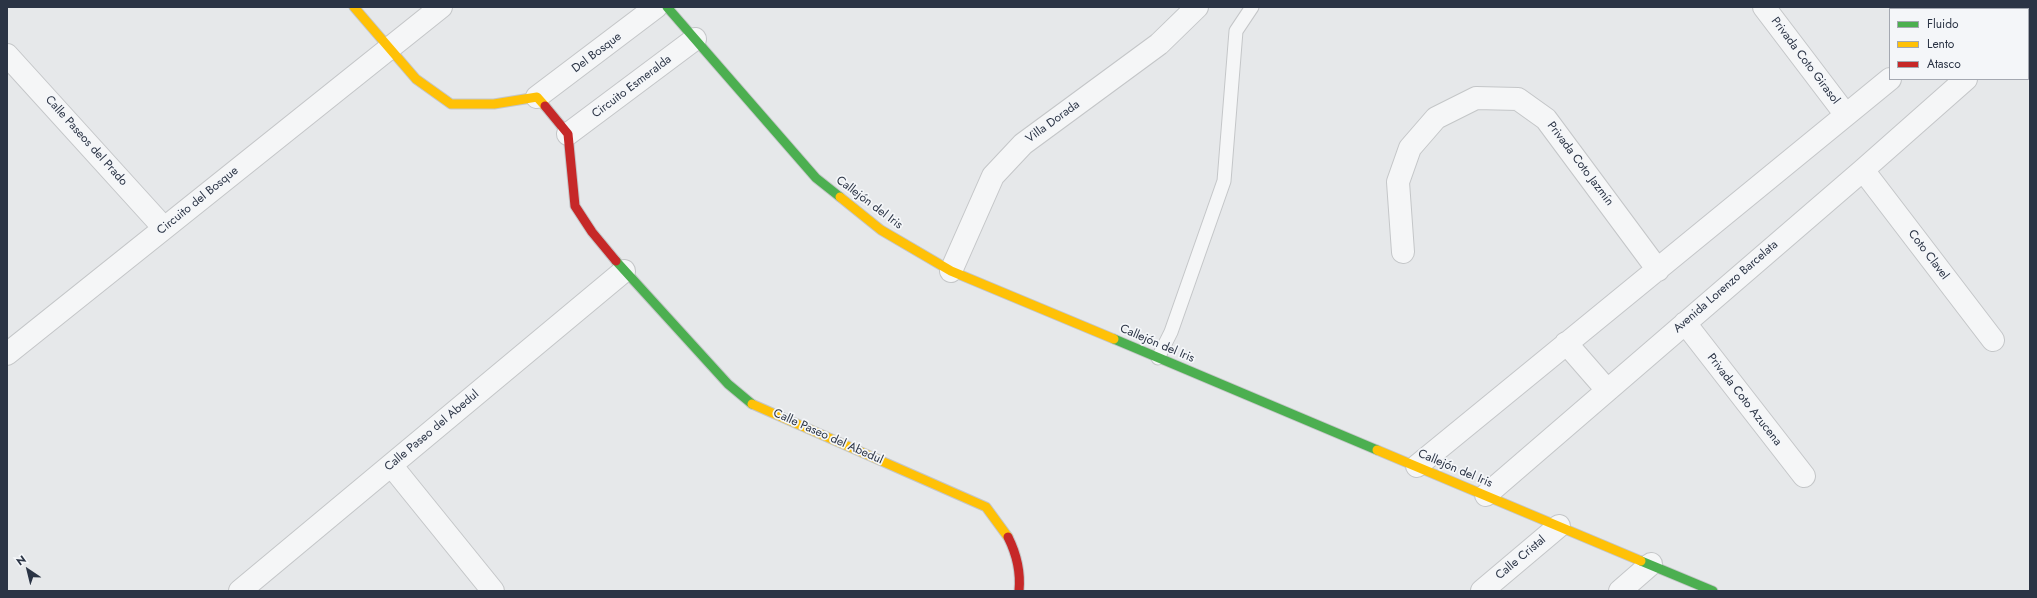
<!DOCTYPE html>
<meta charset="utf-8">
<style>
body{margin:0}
#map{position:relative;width:2037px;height:598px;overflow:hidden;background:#e6e8ea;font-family:Jost,sans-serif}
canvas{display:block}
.frame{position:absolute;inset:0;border:8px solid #2b3445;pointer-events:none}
.legend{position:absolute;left:1889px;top:8px;width:140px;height:72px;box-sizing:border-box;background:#f4f6f9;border:1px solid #a4a8b1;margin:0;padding:5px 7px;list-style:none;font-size:12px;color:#2b3445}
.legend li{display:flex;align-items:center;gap:8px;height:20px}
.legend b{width:20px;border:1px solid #a4a8b1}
.north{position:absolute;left:8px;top:550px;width:40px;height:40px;-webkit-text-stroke:3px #f4f6f9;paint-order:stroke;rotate:325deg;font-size:11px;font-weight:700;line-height:16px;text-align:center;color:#2b3445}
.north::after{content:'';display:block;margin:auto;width:14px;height:18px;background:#2b3445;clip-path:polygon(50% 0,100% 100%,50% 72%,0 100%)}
</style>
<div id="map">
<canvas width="2037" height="598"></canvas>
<div class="frame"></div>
<ul class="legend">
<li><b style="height:5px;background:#4caf50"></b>Fluido</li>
<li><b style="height:5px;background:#ffc107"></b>Lento</li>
<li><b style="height:5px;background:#c62828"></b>Atasco</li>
</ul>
<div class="north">N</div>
</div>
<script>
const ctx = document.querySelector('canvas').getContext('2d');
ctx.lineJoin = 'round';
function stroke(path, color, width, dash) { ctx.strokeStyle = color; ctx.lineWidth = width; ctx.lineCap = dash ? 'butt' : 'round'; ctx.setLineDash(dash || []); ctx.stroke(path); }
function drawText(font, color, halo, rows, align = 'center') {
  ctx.font = font + ' Jost,sans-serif'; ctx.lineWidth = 3.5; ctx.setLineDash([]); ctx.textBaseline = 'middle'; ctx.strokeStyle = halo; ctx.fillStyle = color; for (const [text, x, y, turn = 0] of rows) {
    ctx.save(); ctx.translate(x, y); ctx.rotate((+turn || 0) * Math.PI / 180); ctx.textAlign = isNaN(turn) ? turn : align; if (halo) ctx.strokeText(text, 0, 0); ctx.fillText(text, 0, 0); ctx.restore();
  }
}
const lane = new Path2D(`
 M 1158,358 L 1171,332 L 1224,181 L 1236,31 L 1252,7`);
const street = new Path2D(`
 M 1764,7 L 1846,115
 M 1974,9 L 1976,7
 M 2028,24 L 2030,23
 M 7,55 L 164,228
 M 537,97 L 656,7
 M 568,134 L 695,39
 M 1863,170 L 1993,340
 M 1403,252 L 1398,182 L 1410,148 L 1436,118 L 1476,98 L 1518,99 L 1546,119 L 1658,270
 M 951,271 L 993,176 L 1023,144 L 1159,44 L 1197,7
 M 1685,323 L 1804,476
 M 1566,343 L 1607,390
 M 7,354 L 441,7
 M 391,465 L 493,591
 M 1417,466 L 1890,79
 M 1486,495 L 1863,170 L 1966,79
 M 240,591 L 624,271
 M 1482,591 L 1559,526
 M 1620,591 L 1651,564`);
const fast = new Path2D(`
 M 667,7 L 816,178 L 840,197
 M 616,261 L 728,384 L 752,404
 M 1114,339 L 1377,450
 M 1641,561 L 1713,591`);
const slow = new Path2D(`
 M 354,7 L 416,79 L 451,104 L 494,104 L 537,97 L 545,106
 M 840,197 L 881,230 L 951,271 L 1114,339
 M 752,404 L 986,507 L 1008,537
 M 1377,450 L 1641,561`);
const jam = new Path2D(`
 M 545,106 L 568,134 L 575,206 L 592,232 L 616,261
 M 1008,537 C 1017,555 1021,571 1019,591`);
stroke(lane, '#c4c6c8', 15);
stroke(street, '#c4c6c8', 24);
stroke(fast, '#c4c6c8', 11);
stroke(slow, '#c4c6c8', 11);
stroke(jam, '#c4c6c8', 11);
stroke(lane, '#f5f6f7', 13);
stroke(street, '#f5f6f7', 22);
stroke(fast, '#4caf50', 9);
stroke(slow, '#ffc107', 9);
stroke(jam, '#c62828', 9);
drawText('12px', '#2b3445', '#f4f6f9', [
 ["Del Bosque",597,53,-37],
 ["Privada Coto Girasol",1805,61,53],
 ["Circuito Esmeralda",632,87,-37],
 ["Villa Dorada",1053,122,-36],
 ["Calle Paseos del Prado",86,141,48],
 ["Privada Coto Jazmín",1580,164,53],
 ["Circuito del Bosque",198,201,-39],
 ["Callejón del Iris",869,203,37],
 ["Coto Clavel",1928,255,53],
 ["Avenida Lorenzo Barcelata",1726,287,-41],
 ["Callejón del Iris",1157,344,23],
 ["Privada Coto Azucena",1744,400,52],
 ["Calle Paseo del Abedul",432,431,-40],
 ["Calle Paseo del Abedul",828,437,24],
 ["Callejón del Iris",1455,469,23],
 ["Calle Cristal",1521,558,-40]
]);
</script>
